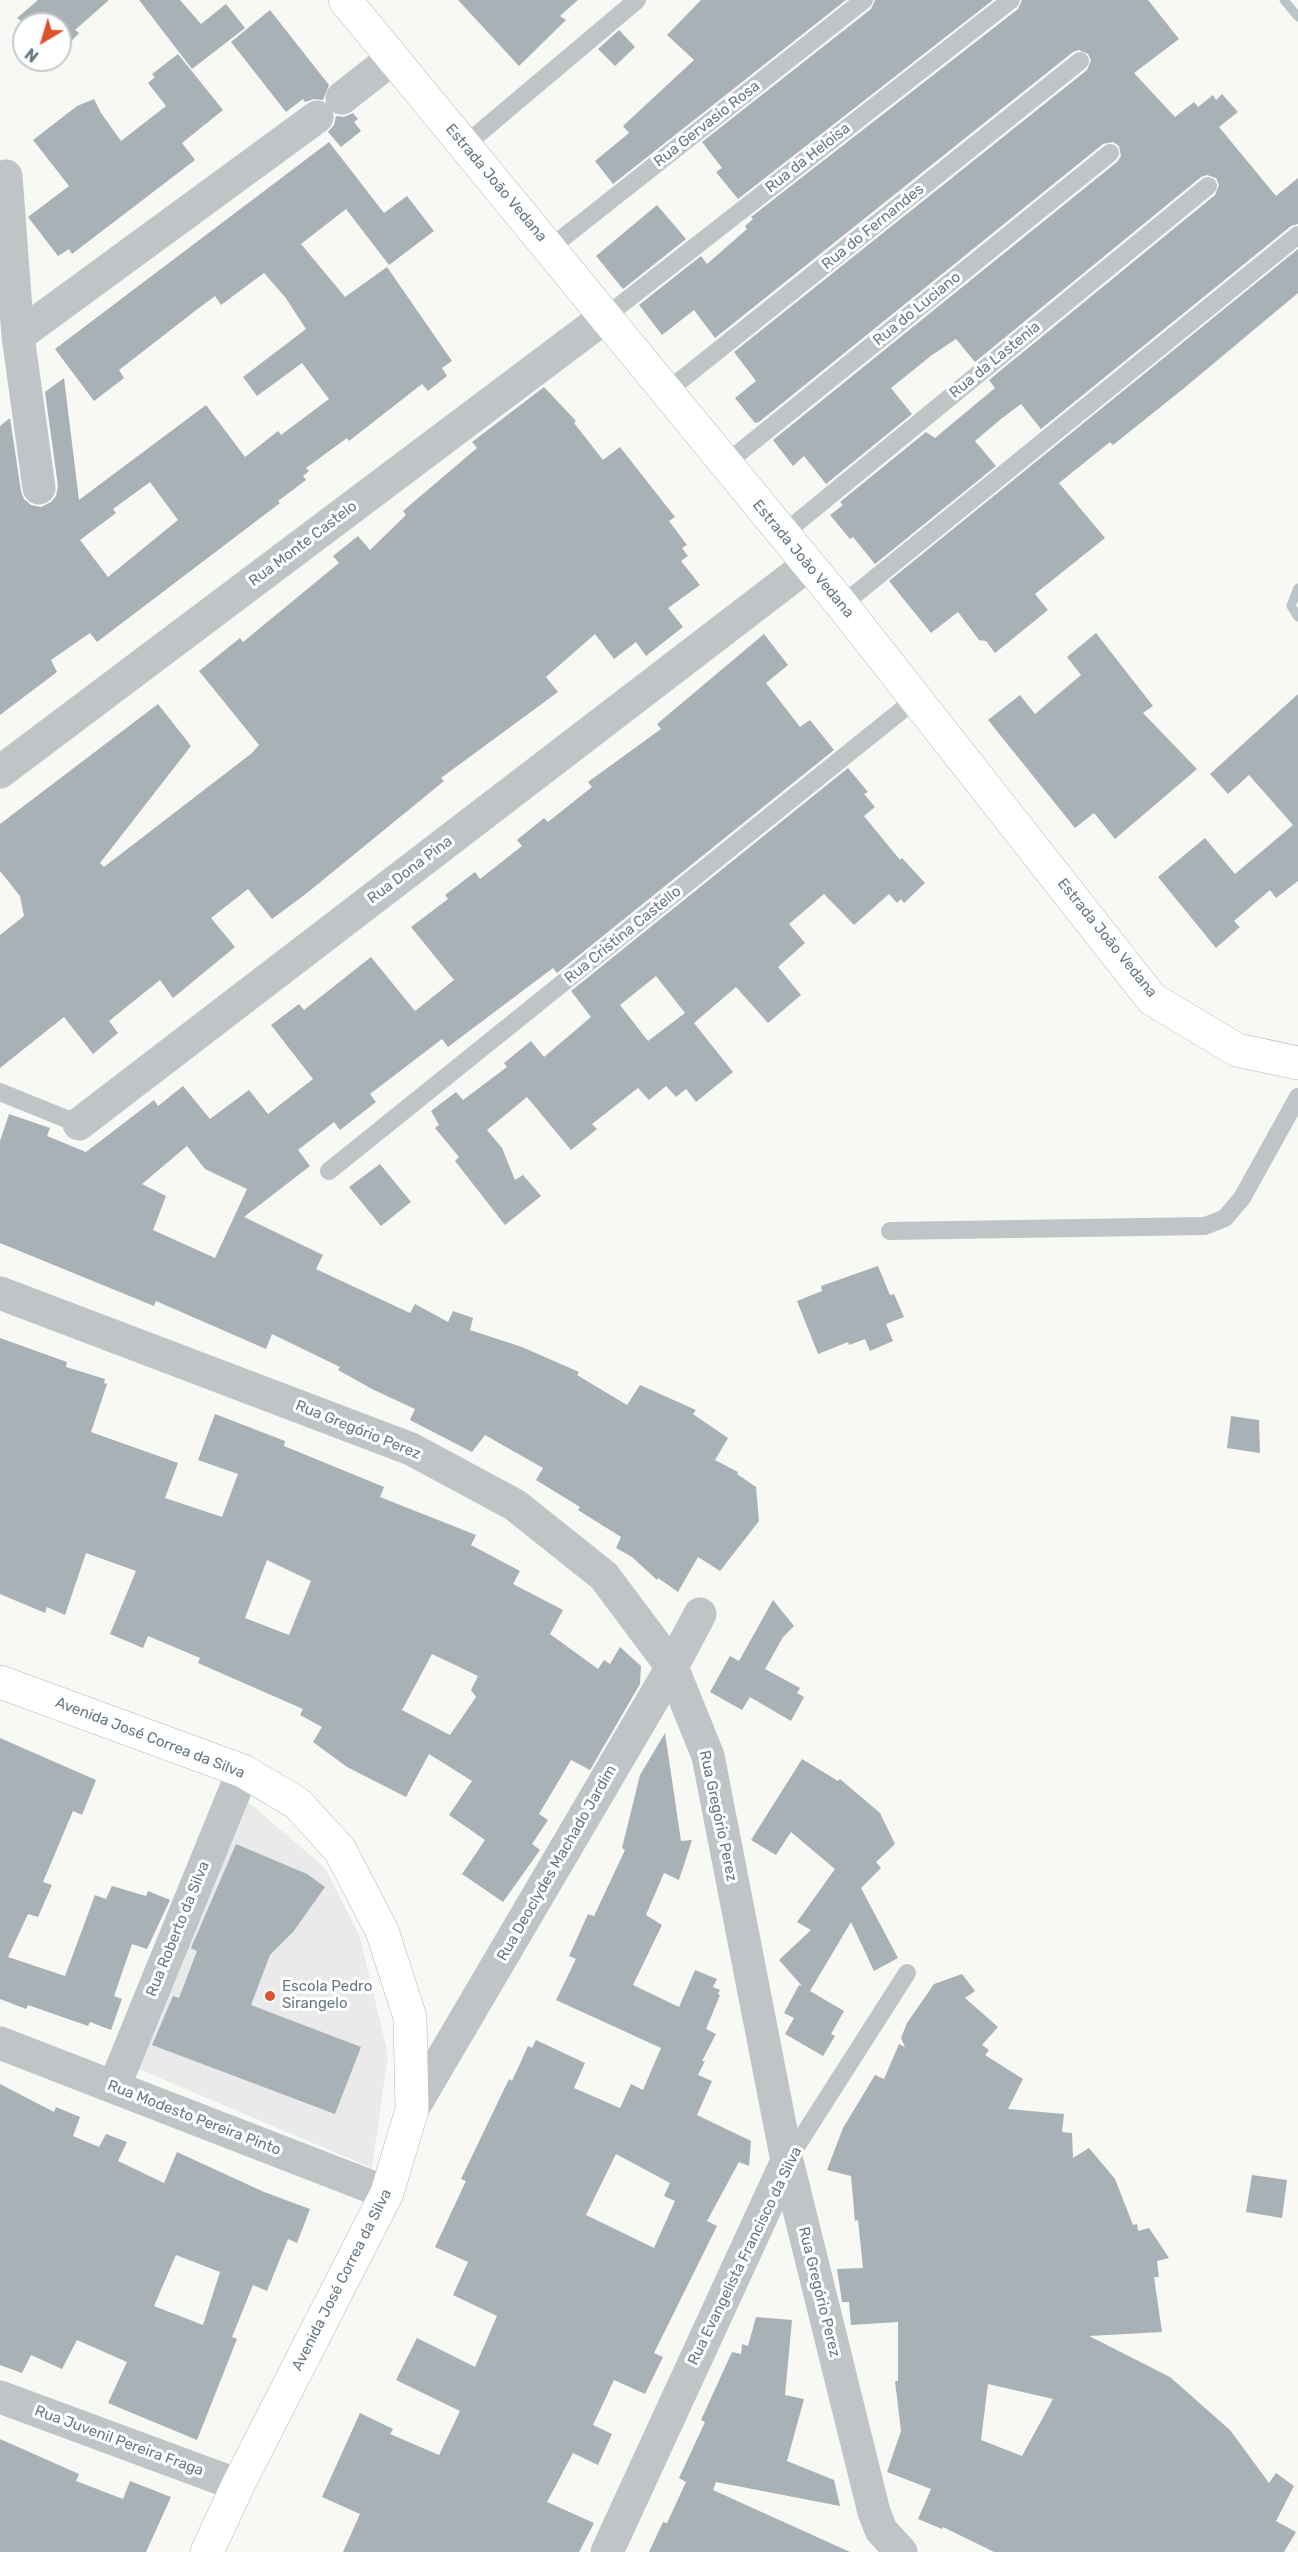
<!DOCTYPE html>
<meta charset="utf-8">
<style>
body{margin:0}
#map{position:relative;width:1298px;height:2552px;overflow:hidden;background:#f8f8f5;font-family:Rubik,sans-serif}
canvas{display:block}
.north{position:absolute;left:12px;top:12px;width:60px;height:60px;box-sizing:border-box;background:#fff;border:2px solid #c3c9ce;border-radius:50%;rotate:218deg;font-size:16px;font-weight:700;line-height:24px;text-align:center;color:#687985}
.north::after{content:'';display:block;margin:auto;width:21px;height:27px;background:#de512f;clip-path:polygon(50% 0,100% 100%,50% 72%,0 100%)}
</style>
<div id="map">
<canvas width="1298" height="2552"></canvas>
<div class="north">N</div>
</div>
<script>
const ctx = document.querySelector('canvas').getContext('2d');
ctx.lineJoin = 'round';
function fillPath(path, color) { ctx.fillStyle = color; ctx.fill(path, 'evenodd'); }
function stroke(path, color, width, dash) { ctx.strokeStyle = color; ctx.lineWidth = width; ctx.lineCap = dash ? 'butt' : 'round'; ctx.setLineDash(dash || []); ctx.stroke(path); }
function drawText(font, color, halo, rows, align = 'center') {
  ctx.font = font + ' Rubik,sans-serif'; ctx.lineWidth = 6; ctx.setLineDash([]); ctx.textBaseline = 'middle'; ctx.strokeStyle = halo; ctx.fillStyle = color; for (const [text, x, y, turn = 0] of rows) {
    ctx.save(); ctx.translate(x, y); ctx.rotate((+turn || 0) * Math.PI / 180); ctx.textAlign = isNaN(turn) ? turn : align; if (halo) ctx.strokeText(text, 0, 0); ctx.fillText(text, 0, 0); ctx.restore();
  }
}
fillPath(new Path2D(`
 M 247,1801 L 325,1868 L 360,1937 L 388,2055 L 372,2168 L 136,2068 Z`), '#e9eae9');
stroke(new Path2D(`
 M 1284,0 L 1298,17
 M 1298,588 L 1291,606 L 1298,617`), '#b9c5c9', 9);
fillPath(new Path2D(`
 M 38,0 L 109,0 L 75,30 L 79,33 L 62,51 L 60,24 L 25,24 L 17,18 Z
 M 139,0 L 180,0 L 201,24 L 226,4 L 245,28 L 192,69 Z
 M 458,0 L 578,0 L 560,16 L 566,20 L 519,66 Z
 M 701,0 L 846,0 L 613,184 L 595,161 L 629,133 L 623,126 L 694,60 L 667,35 Z
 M 875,0 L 993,0 L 738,199 L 716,172 L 722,168 L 702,142 L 871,9 Z
 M 1022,0 L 1148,0 L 1179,39 L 1134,73 L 1175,117 L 1194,102 L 1198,107 L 1213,95 L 1216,100 L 1222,94 L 1238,112 L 1219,127 L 1276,196 L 1298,178 L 1298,224 L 1291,226 L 1041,429 L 1021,404 L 1001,419 L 975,441 L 996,466 L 875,564 L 853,537 L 850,539 L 830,515 L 843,505 L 840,502 L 926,432 L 935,438 L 995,388 L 989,380 L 1215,195 L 1219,185 L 1216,178 L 1207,175 L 1201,177 L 975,362 L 956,339 L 932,355 L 891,388 L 912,414 L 826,484 L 804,456 L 793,466 L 773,440 L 1117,162 L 1121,156 L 1119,146 L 1113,142 L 1103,144 L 759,422 L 755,423 L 735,398 L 756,381 L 734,352 L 1087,70 L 1091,60 L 1088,54 L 1079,50 L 1073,52 L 715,338 L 694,310 L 662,335 L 639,305 L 701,256 L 707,264 L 747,229 L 745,226 L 753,219 L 751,217 L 1018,9 Z
 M 270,10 L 329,85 L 323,100 L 314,99 L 305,102 L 303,99 L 286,112 L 231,42 Z
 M 619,30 L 635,47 L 615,66 L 598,49 Z
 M 178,54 L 223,110 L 182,143 L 195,160 L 72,254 L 69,249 L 58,256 L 28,217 L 69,186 L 33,140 L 77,106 L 94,99 L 101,113 L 121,141 L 166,106 L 148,83 L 155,77 L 152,74 Z
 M 353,113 L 358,119 L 354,122 L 361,131 L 341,147 L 328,132 L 334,125 L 336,116 L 344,117 Z
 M 329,142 L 384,213 L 407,196 L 434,231 L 389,265 L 346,209 L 301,244 L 345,297 L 387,267 L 452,361 L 442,368 L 447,376 L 428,391 L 422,384 L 349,441 L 347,438 L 306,468 L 309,471 L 303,476 L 306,480 L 278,501 L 280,503 L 97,642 L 90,633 L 51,660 L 57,672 L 0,715 L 0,426 L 10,418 L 21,491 L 24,499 L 31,505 L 41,507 L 51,502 L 56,496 L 58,486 L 45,392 L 64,378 L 79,500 L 206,405 L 245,457 L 278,431 L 281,435 L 329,399 L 302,363 L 257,396 L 243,377 L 306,329 L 285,297 L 264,273 L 221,305 L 215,296 L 195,311 L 119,370 L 124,378 L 94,401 L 55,349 ZM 150,482 L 178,520 L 108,577 L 80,540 L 116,513 L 113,509 Z
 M 657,205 L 686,239 L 623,289 L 596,256 Z
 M 1298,249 L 1298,293 L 1183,389 L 1113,445 L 1110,442 L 1059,483 L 1105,538 L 1035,594 L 1048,610 L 995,653 L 986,641 L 979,640 L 958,612 L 931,633 L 889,581 Z
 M 544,387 L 576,421 L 574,423 L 603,460 L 620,447 L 675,517 L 669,521 L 687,545 L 682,548 L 688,556 L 681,561 L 700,585 L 668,608 L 683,627 L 646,656 L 636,642 L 614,659 L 595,634 L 546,677 L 558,692 L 441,778 L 444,781 L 307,893 L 272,919 L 248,889 L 211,918 L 235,947 L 173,998 L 160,980 L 109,1021 L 118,1033 L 93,1054 L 64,1017 L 0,1068 L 0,935 L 24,916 L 20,896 L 0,871 L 0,824 L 158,704 L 191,746 L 100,863 L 104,867 L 252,753 L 259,745 L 199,671 L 240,638 L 243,642 L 339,563 L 333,556 L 358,536 L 370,550 L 406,515 L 403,511 L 477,448 L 472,442 Z
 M 1096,633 L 1153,706 L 1143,713 L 1197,769 L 1115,839 L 1094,813 L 1075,828 L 988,720 L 1020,695 L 1035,714 L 1081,675 L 1067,657 Z
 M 764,634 L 788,665 L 766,683 L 800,727 L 810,720 L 834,750 L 557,973 L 553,968 L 448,1047 L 442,1039 L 370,1094 L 376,1102 L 340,1130 L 334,1122 L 298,1150 L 310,1166 L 244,1217 L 323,1255 L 316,1269 L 410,1313 L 415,1304 L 448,1322 L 453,1311 L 473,1318 L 470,1330 L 522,1347 L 579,1372 L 577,1375 L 627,1405 L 640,1385 L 696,1410 L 693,1414 L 728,1438 L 715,1460 L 738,1472 L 737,1474 L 756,1487 L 759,1521 L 720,1571 L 698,1557 L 678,1592 L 658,1578 L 657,1580 L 632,1557 L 616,1548 L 621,1537 L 578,1510 L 580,1507 L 536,1480 L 543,1468 L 485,1435 L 472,1452 L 410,1420 L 415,1409 L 372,1389 L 338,1370 L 340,1367 L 272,1334 L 266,1349 L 156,1301 L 154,1306 L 0,1243 L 0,1141 L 9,1114 L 50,1128 L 47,1136 L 86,1152 L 154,1100 L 158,1106 L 183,1086 L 210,1119 L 249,1090 L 268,1114 L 313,1079 L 271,1025 L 299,1004 L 304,1010 L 371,957 L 415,1011 L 454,980 L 411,927 L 448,899 L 445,895 L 475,872 L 480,879 L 522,846 L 517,840 L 544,818 L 548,822 L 592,787 L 588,782 L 661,729 L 657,724 ZM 187,1146 L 205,1169 L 247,1189 L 215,1258 L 153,1230 L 166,1196 L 142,1184 Z
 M 1298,694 L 1298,881 L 1276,898 L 1270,890 L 1234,921 L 1240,927 L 1216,948 L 1158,877 L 1205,838 L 1235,874 L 1293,825 L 1249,775 L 1228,794 L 1210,774 Z
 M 848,768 L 868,792 L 864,794 L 875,807 L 864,816 L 900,860 L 902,858 L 925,883 L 904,903 L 901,899 L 897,903 L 889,894 L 854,925 L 824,894 L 789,924 L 805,943 L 778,967 L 801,995 L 768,1023 L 736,987 L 694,1023 L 733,1072 L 696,1102 L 686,1089 L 676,1097 L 666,1086 L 649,1100 L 638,1088 L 592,1124 L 597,1129 L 571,1150 L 527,1097 L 487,1130 L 502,1148 L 515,1180 L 523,1175 L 541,1196 L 505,1225 L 455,1161 L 459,1157 L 435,1128 L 439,1125 L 431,1111 L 456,1092 L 463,1100 L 507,1067 L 504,1063 L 531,1041 L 544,1057 L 591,1017 L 571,991 ZM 656,976 L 685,1013 L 648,1041 L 620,1005 Z
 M 380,1164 L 411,1202 L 381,1226 L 349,1187 Z
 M 878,1266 L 890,1295 L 894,1294 L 904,1317 L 886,1324 L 893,1341 L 870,1351 L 865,1339 L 849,1345 L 848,1342 L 818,1354 L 797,1301 L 822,1291 L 821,1286 Z
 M 0,1338 L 67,1362 L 66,1367 L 105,1379 L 104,1383 L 107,1384 L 91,1432 L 178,1463 L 165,1498 L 222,1517 L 238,1474 L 198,1460 L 215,1414 L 285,1441 L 284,1446 L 384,1487 L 380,1497 L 476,1535 L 471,1545 L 520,1571 L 513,1584 L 563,1610 L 550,1634 L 598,1669 L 604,1660 L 610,1664 L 620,1647 L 641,1666 L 640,1684 L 590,1770 L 571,1760 L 539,1814 L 548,1820 L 532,1844 L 540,1850 L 503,1902 L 462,1874 L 485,1840 L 449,1815 L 472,1781 L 429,1754 L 406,1797 L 347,1767 L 313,1742 L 322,1727 L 300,1715 L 303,1709 L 198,1663 L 200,1658 L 148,1636 L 143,1648 L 110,1634 L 136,1571 L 86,1553 L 65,1615 L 47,1607 L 45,1613 L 0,1594 ZM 267,1560 L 311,1581 L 289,1635 L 245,1618 ZM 432,1654 L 478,1676 L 471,1690 L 476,1697 L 450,1735 L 402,1710 Z
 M 1231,1416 L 1259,1420 L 1260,1453 L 1227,1448 Z
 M 773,1600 L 794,1626 L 783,1637 L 765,1669 L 800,1688 L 797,1693 L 804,1697 L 791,1721 L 750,1697 L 742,1710 L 710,1692 L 730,1656 L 739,1661 Z
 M 665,1733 L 681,1841 L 692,1840 L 679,1880 L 664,1873 L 646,1915 L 662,1925 L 633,1985 L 679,2007 L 695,1970 L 717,1979 L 713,1987 L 720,1990 L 718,1994 L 720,1995 L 706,2029 L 716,2034 L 702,2061 L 705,2061 L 698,2075 L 712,2081 L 697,2115 L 751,2141 L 749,2166 L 739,2162 L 707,2221 L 717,2226 L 654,2353 L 663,2357 L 645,2394 L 614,2380 L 593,2425 L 612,2434 L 598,2465 L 573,2453 L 547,2502 L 594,2523 L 579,2552 L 343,2552 L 360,2514 L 322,2497 L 360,2413 L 393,2429 L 390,2434 L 439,2455 L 460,2411 L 396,2380 L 417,2338 L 475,2367 L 497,2316 L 453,2295 L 468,2262 L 435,2247 L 466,2181 L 461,2179 L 509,2079 L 512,2081 L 528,2046 L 532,2048 L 536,2040 L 585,2063 L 574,2088 L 620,2108 L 631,2084 L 643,2090 L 661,2048 L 556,2000 L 576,1959 L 569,1956 L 588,1914 L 594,1916 L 625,1850 L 622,1848 L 640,1775 ZM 616,2154 L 670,2183 L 664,2196 L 675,2201 L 654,2248 L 586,2215 Z
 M 0,1738 L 96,1780 L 82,1815 L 73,1811 L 43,1882 L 52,1885 L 38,1917 L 28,1914 L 8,1957 L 65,1976 L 95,1895 L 106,1899 L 112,1886 L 146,1896 L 148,1891 L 170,1900 L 147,1949 L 132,1944 L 114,1996 L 122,1999 L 111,2030 L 90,2022 L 88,2026 L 28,2005 L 26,2009 L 0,1999 Z
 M 802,1759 L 838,1781 L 840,1779 L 880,1813 L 895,1844 L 876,1862 L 881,1868 L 861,1888 L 898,1958 L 874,1971 L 851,1922 L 810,1991 L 844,2011 L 831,2034 L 835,2036 L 823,2056 L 785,2034 L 794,2018 L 784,2013 L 799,1985 L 802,1986 L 779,1960 L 811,1930 L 797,1922 L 835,1869 L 791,1832 L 776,1855 L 751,1840 Z
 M 236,1844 L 307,1874 L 325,1887 L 293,1932 L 270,1955 L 251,2005 L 361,2047 L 335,2114 L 152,2045 L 173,1996 L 179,1998 L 197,1951 L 191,1948 Z
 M 962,1974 L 975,1991 L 965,1998 L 998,2027 L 982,2045 L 989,2050 L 985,2055 L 1023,2079 L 1008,2109 L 1064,2114 L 1062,2132 L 1072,2133 L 1073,2158 L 1089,2148 L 1115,2179 L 1133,2225 L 1137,2224 L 1138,2231 L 1149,2228 L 1169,2258 L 1157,2261 L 1159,2277 L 1154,2277 L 1162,2332 L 1089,2336 L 1170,2377 L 1230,2430 L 1269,2483 L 1276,2473 L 1294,2486 L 1276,2521 L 1296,2532 L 1284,2552 L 994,2552 L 943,2527 L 942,2529 L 918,2519 L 931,2489 L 887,2472 L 901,2431 L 895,2381 L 898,2381 L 898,2322 L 851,2325 L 849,2302 L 842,2302 L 837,2269 L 863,2268 L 858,2220 L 855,2221 L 851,2176 L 827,2170 L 843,2128 L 875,2075 L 884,2079 L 899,2044 L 905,2047 L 901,2038 L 907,2023 L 934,1984 ZM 988,2384 L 1053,2399 L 1022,2456 L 981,2440 Z
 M 0,2084 L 54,2112 L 56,2107 L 80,2117 L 73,2136 L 99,2147 L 106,2134 L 127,2142 L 118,2161 L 164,2183 L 177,2152 L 264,2192 L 310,2209 L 297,2243 L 288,2239 L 267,2291 L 253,2285 L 232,2337 L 237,2339 L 197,2440 L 108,2403 L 127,2362 L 77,2340 L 62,2369 L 31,2355 L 22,2373 L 0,2365 ZM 176,2255 L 220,2272 L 203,2325 L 154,2306 Z
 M 1252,2175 L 1287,2180 L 1282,2218 L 1246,2212 Z
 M 756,2317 L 792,2320 L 785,2395 L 804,2399 L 787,2461 L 834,2480 L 840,2506 L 716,2482 L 713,2490 L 850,2552 L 649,2552 L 663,2522 L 667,2523 L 686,2482 L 679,2478 L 705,2422 L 701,2420 L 732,2352 L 741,2354 L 742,2344 L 748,2346 Z
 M 0,2439 L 79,2474 L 76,2481 L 123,2499 L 130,2481 L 171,2497 L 146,2552 L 0,2552 Z`), '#a8b1b6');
const secondary = new Path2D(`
 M 345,0 L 842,605 L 1152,999 L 1237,1050 L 1298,1063
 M 0,1682 L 243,1771 L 297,1803 L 340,1850 L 382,1931 L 410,2017 L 412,2110 L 387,2193 L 238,2485 L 207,2552`);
stroke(secondary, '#b2b8bc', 34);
stroke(new Path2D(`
 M 465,145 L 637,0
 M 550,248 L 864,0
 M 605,317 L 1011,0
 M 666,392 L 1080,61
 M 724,465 L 1110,153
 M 783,534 L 1208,186
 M 842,605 L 1298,235
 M 0,1092 L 79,1124
 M 329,1171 L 917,698
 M 890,1231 L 1205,1226 L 1225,1218 L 1242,1198 L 1298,1097
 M 787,2161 L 907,1973`), '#bfc4c7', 18);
stroke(new Path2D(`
 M 342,98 L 393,58
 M 6,176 L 18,336 L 39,488
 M 18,336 L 317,117
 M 0,772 L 605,317
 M 79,1124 L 808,565
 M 0,1293 L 411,1449 L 515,1505 L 604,1576 L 672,1667 L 708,1756 L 787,2161 L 874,2512 L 881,2530 L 901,2552
 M 0,2043 L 387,2193
 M 114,2087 L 243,1771
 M 412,2110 L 672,1667 L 700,1614
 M 0,2397 L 238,2485
 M 607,2552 L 787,2161`), '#bfc4c7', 33);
stroke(secondary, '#fff', 33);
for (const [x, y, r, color] of [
 [270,1996,6,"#de512f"]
]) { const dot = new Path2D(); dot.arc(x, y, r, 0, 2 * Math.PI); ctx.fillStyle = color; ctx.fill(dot); stroke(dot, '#fff', 2); }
drawText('15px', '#687985', '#fff', [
 ["Rua Gervasio Rosa",707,124,-38],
 ["Rua da Heloisa",808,158,-38],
 ["Estrada João Vedana",496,183,50],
 ["Rua do Fernandes",873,227,-39],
 ["Rua do Luciano",917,309,-39],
 ["Rua da Lastenia",995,360,-39],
 ["Rua Monte Castelo",303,544,-37],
 ["Estrada João Vedana",803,559,50],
 ["Rua Dona Pina",410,870,-37],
 ["Rua Cristina Castello",623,935,-39],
 ["Estrada João Vedana",1107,938,51],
 ["Rua Gregório Perez",358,1430,22],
 ["Avenida José Correa da Silva",150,1738,21],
 ["Rua Gregório Perez",718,1816,78],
 ["Rua Deoclydes Machado Jardim",557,1863,-60],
 ["Rua Roberto da Silva",178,1929,-68],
 ["Rua Modesto Pereira Pinto",194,2118,21],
 ["Rua Evangelista Francisco da Silva",745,2256,-64],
 ["Avenida José Correa da Silva",342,2280,-63],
 ["Rua Gregório Perez",819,2292,76],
 ["Rua Juvenil Pereira Fraga",119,2441,20]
]);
drawText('15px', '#687985', '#fff', [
 ["Escola Pedro",282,1987],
 ["Sirangelo",282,2004]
], 'left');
</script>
